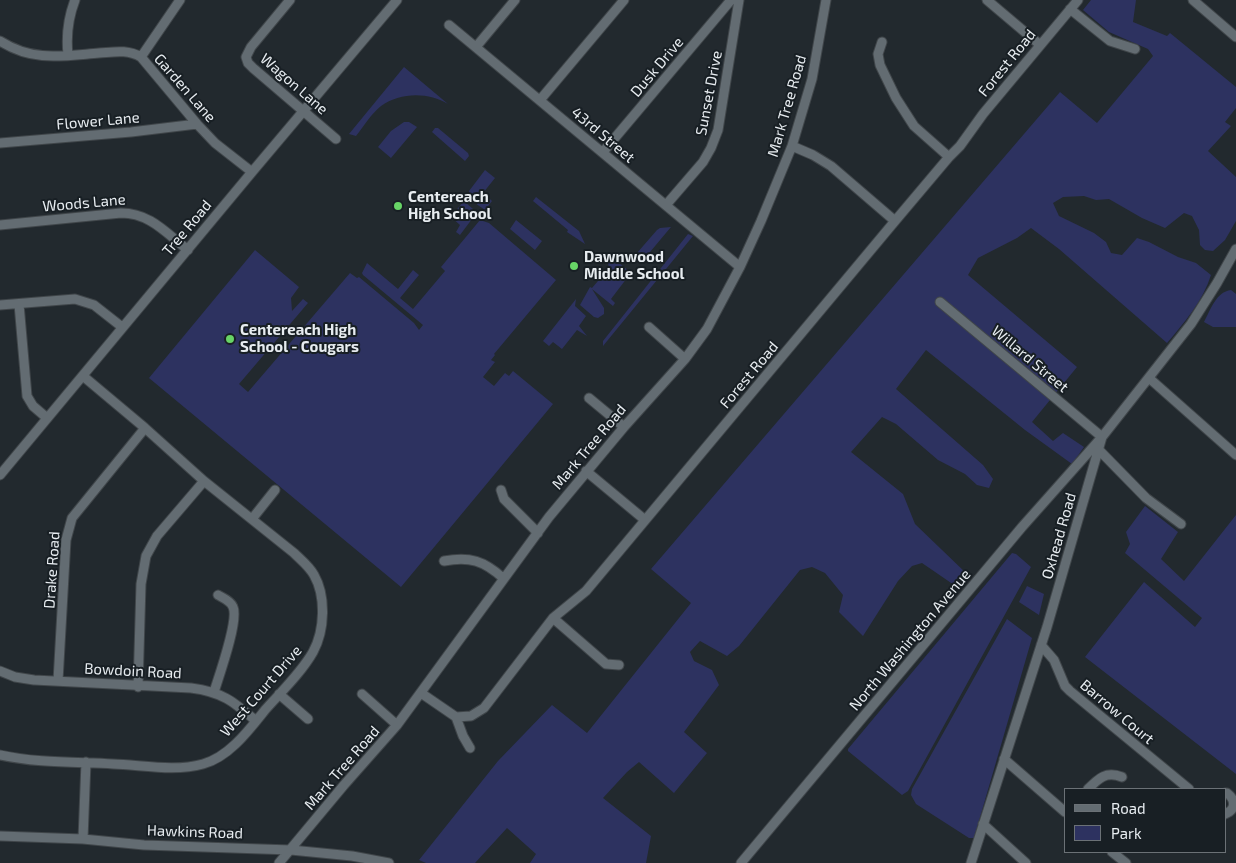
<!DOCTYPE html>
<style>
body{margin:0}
#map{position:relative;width:1236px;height:863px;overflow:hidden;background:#22292e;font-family:"Exo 2",sans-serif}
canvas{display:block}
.legend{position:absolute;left:1064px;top:788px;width:162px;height:65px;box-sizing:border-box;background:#181f24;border:1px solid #6b7176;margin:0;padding:6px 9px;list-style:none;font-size:15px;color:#e7ecf0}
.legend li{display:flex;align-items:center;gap:10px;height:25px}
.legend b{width:25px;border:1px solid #6b7176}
</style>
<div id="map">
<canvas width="1236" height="863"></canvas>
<ul class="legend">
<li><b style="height:6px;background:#636c72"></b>Road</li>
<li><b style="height:14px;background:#2d3260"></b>Park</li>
</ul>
</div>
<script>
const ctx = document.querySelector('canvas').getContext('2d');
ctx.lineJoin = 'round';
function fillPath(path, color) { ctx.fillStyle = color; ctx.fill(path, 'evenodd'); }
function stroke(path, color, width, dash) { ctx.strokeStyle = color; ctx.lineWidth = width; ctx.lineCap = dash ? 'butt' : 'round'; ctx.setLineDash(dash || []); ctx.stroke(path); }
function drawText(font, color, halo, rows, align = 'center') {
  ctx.font = font + ' "Exo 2",sans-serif'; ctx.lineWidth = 4; ctx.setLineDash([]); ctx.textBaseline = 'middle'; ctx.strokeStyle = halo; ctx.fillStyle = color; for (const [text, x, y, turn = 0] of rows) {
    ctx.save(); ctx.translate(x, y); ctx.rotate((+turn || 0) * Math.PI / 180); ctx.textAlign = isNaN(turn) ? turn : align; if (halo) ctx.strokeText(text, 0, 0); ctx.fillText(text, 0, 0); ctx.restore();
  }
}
fillPath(new Path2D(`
 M 1091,0 L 1136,0 L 1133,22 L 1167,36 L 1170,33 L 1236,87 L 1236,108 L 1225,122 L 1231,126 L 1208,151 L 1236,177 L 1236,221 L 1225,240 L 1213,251 L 1205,250 L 1200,245 L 1199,230 L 1192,216 L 1184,213 L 1165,228 L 1142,218 L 1109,199 L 1096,200 L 1084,196 L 1063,197 L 1053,203 L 1059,216 L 1094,233 L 1106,242 L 1111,253 L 1122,255 L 1137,238 L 1149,242 L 1178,257 L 1196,263 L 1211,275 C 1203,301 1184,323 1167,343 L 1059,249 L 1031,228 L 1017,238 L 978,258 L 968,275 L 1077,367 L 1032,422 L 1053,441 L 1063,433 L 1084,447 L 1072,464 L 1025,430 L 926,350 L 896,389 L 983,465 L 993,479 L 989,488 L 977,485 L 965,474 L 938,460 L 896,424 L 882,417 L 851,452 L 903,494 L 915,524 L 967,574 L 957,587 L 922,563 L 912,566 L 898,581 L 863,636 L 839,612 L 843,595 L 825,573 L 812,567 L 800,570 L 739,646 L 727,656 L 700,641 L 690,652 L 694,661 L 712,670 L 719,685 L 684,732 L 707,753 L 674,793 L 639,762 L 627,772 L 603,798 L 651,836 L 646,863 L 530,863 L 536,854 L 507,828 L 475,863 L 426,863 L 419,860 L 498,761 L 552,705 L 587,733 L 691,603 L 651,569 L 1060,92 L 1097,123 L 1153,56 L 1148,49 L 1109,32 L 1083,10 Z
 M 404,67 L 448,104 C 429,92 400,92 381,106 C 371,114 364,126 356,136 L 349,134 Z
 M 404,122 L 409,122 L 417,127 L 391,158 L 378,147 L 391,131 Z
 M 435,128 L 438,128 L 468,153 L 469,156 L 465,161 L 432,132 Z
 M 485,170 L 495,178 L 483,193 L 492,201 L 485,210 C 478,205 469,200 469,191 Z
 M 536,197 L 579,231 L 585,244 L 567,232 L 568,230 L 533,201 Z
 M 465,202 L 473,209 L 475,215 L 460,235 L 456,232 L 460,225 L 451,217 L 462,203 Z
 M 480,220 L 489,223 L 556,280 L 494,354 L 495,355 L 491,360 L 495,362 L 483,377 L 494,386 L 505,373 L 509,376 L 513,371 L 553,404 L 401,587 L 149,378 L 255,250 L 299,287 L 291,298 L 292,311 L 303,299 L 308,303 L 239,384 L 248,392 L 350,273 L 357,278 L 359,277 L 414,323 L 419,330 L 423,325 L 363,275 L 362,273 L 367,263 L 398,289 L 413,270 L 419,275 L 400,298 L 413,309 L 445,271 L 441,267 Z
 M 516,220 L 542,241 L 535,250 L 510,229 Z
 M 671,227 L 645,258 L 642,260 L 639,259 L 637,253 L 657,230 L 660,228 Z
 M 688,234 L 693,236 L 603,346 L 603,341 Z
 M 602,254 L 609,255 L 629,271 L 625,275 L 627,278 L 611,299 L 615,303 L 613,306 L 592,289 L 604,308 L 604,314 L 598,318 L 594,317 L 580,305 L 590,287 L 592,288 L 609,268 L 607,258 L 598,256 Z
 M 1231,290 L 1236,294 L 1236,327 L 1213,327 L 1204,322 C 1211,309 1216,292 1231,290 Z
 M 576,299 L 575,306 L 586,316 L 579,326 L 587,336 L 577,330 L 562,349 L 553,342 L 549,346 L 543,341 Z
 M 1145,506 L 1178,532 L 1161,559 L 1184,581 L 1236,515 L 1236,774 L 1085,657 L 1144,582 L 1195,627 L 1202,618 L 1125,553 L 1130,544 L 1126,532 Z
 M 1012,553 L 1016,554 L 1031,567 L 908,791 L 902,795 L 848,751 L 848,749 Z
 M 1027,586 L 1044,594 L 1039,615 L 1019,602 Z
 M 1007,619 L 1032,638 L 974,838 L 969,838 L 916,804 L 911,795 L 912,789 Z`), '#2d3260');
const minor = new Path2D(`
 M 290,0 L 251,47 L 246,57 L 248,63 L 253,68 L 336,139
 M 987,0 L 1039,44
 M 1193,0 L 1236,37
 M 1070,9 L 1110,41 L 1135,49
 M 449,25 L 740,267
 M 0,41 C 33,62 62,56 99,53 C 114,52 127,49 141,57 L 197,124 L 215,143 L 252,172
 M 882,42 L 878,54 L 880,65 L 896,98 L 914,126 L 949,157
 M 476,47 L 515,0
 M 68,55 C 66,36 68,18 75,0
 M 141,57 L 180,0
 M 540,100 L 624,0
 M 0,143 L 131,132 L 197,124
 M 792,146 L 813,155 L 831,166 L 895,221
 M 603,152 L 731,0
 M 666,205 L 703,162 L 711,148 L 718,130 L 739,0
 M 0,225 L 121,213 C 150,213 166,233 188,250
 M 19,304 L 27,396 L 33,406 L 47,418
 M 0,305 L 75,299 L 94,305 L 122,327
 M 649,327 L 685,359
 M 1149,378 L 1236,455
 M 589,398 L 624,427
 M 1099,450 L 1146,498 L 1181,524
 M 586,471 L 645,520
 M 0,475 L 252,172 L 397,0
 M 501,490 L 504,499 L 538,533
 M 252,519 L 275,490
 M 444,561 C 470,556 484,561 503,578
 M 553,618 L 606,664 L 619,665
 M 1041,645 L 1054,660 L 1065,686 L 1070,691 L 1189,789
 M 0,671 L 15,677 L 34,680 L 191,688 C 222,692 233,701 256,721
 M 58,681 L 66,540 L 72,518 L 145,428
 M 138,687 L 141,584 L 146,556 L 157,536 L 204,481
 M 214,692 C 219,676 239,620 233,607 C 231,601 223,598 218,595
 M 421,693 L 456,717 L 471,716 L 484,708 L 553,618 L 586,591 L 895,221 L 949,157 L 960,146 L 983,114 L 1078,0
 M 279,694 L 308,719
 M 362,694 L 397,725
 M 456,717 L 463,736 L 470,748
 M 0,755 C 36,763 76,762 113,764 C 142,765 175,772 203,764 C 229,757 249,730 265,710 C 281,692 301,673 313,652 C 325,630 326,596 314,575 C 309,566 301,560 294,553 L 204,481 L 145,428 L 83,376
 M 1004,759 L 1065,812
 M 1088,789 C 1099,778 1106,771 1122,777
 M 1225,793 L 1227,793 C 1236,800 1236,810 1225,814
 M 983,824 L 1026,863
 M 0,836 L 83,839 L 144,845 L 291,850 L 352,856 L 389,863
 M 83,839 L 86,762
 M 1112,852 L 1126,863
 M 279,863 L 344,785 L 397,725 L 549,517 L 624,427 L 685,359 L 707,329 L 740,267 L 761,221 L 792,146 L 812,79 L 826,0
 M 741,863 L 1022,527 L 1102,437 L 940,302
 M 971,863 L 1047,627 L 1102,437 L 1191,324 L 1217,283 L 1236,249`);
stroke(minor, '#40464a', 11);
stroke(minor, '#636c72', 9);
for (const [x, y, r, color] of [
 [398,206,5,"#67d466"],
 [574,266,5,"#67d466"],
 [230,339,5,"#67d466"]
]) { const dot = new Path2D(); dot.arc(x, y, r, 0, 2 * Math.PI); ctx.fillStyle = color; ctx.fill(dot); stroke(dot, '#181f24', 2); }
drawText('15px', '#e7ecf0', '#181f24', [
 ["Forest Road",1007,63,-51],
 ["Dusk Drive",657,67,-50],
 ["Wagon Lane",294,84,41],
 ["Garden Lane",185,88,49],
 ["Sunset Drive",709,93,-79],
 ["Mark Tree Road",787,106,-74],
 ["Flower Lane",98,121,-5],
 ["43rd Street",603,135,40],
 ["Woods Lane",84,203,-5],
 ["Tree Road",187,228,-50],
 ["Willard Street",1030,359,40],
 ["Forest Road",749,375,-50],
 ["Mark Tree Road",589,447,-50],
 ["Oxhead Road",1059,536,-74],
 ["Drake Road",52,570,-86],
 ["North Washington Avenue",910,640,-50],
 ["Bowdoin Road",133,671,3],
 ["West Court Drive",261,691,-49],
 ["Barrow Court",1117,712,40],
 ["Mark Tree Road",342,768,-49],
 ["Hawkins Road",195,832,2]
]);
drawText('bold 15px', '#e7ecf0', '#181f24', [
 ["Centereach",408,197],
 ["High School",408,214],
 ["Dawnwood",584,257],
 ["Middle School",584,274],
 ["Centereach High",240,330],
 ["School - Cougars",240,347]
], 'left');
</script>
